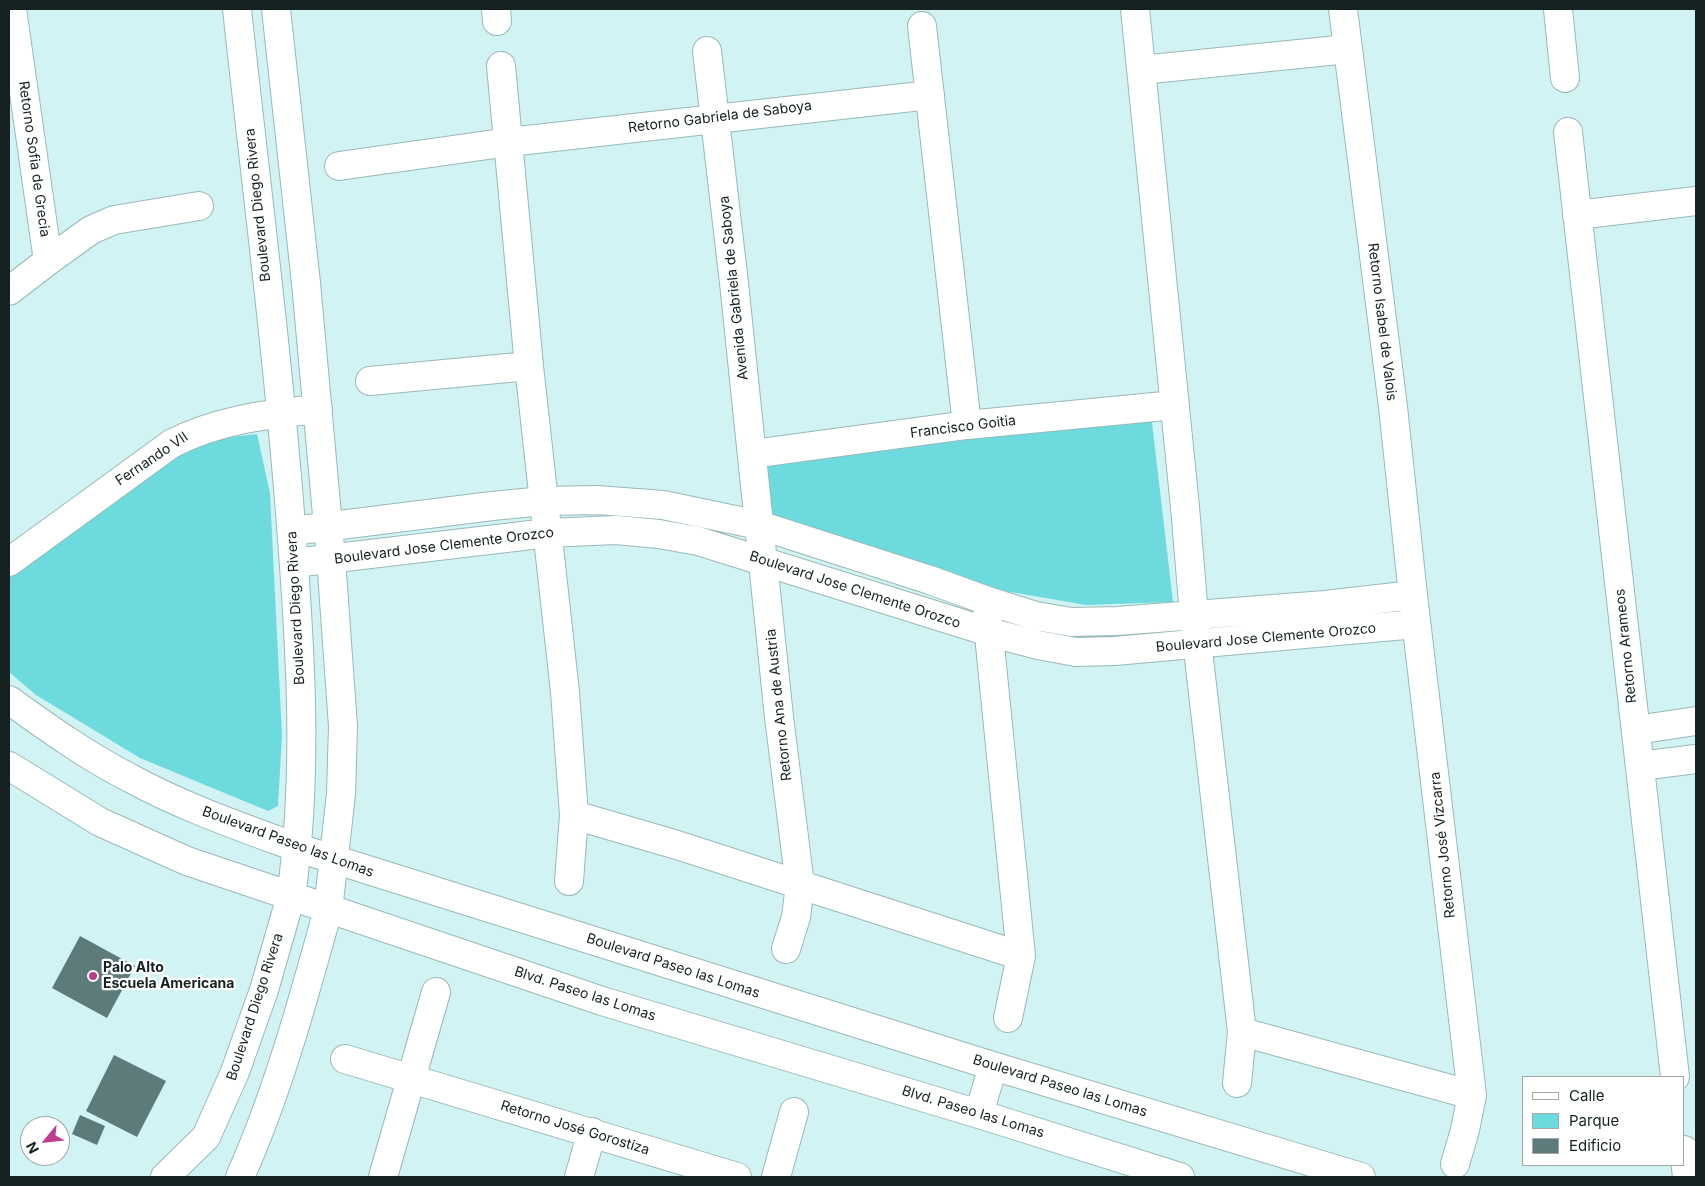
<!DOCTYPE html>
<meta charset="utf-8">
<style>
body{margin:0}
#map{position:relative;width:1705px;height:1186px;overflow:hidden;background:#d2f3f3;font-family:Inter,sans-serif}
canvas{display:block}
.frame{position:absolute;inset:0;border:10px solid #162222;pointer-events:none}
.legend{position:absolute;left:1522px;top:1076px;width:162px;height:90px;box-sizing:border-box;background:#fff;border:1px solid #a2a7a7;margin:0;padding:6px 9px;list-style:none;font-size:15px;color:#162222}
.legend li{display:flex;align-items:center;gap:10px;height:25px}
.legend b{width:25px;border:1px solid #a2a7a7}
.north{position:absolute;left:20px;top:1116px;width:50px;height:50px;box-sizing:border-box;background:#fff;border:1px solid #a2a7a7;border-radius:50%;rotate:242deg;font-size:14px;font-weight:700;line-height:20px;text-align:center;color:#162222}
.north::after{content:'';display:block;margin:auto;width:18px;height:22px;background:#bd3e8b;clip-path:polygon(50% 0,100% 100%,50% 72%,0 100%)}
</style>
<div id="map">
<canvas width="1705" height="1186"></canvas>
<div class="frame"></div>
<ul class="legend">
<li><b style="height:6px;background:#fff"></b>Calle</li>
<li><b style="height:14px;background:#6ddbde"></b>Parque</li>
<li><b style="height:14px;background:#5e7b7c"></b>Edificio</li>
</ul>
<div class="north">N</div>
</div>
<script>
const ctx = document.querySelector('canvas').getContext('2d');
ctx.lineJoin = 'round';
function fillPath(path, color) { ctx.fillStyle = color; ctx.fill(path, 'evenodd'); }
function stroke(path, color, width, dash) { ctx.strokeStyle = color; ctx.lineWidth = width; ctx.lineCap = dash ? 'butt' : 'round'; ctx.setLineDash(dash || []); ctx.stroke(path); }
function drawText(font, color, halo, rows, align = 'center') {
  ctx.font = font + ' Inter,sans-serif'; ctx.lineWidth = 4.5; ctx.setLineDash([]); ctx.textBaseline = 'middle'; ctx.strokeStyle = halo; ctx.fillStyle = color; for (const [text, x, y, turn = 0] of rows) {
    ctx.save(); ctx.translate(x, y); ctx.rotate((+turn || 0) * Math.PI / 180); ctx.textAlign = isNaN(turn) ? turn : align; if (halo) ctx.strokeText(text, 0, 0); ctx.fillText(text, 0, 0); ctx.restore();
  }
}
fillPath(new Path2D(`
 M 1151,414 L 1173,602 L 1086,605 L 1005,591 L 765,512 L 760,465 Z
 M 257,434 L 270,493 L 282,735 L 278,806 L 268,811 L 140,758 L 36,695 L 9,672 L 9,568 L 189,442 Z`), '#6ddbde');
fillPath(new Path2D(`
 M 80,936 L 135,966 L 107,1018 L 52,988 Z
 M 114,1055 L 166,1081 L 137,1137 L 86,1111 Z
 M 80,1115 L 105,1126 L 97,1145 L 72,1134 Z`), '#5e7b7c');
const street = new Path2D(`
 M 496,9 L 497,21
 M 1135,9 L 1185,507 L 1194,615 L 1242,1032 L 1237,1083
 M 1343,9 L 1393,407 L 1413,595 L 1472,1095 L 1465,1130 L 1455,1164
 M 1558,9 L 1565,78
 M 922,26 L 967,425
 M 707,51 L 734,283 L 779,717 L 800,885 L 796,917 L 786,949
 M 501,66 L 529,366 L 565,692 L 574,815 L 569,881
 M 1141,70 L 1348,49
 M 1568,132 L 1675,1077
 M 339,166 L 509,142 L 930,95
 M 1577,215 L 1696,201
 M 48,261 L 91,230 L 114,220 L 199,206
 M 9,291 L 48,261 L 12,9
 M 370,381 L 529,366
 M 752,454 L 967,425 L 1175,405
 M 292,531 L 492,506 L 543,501 L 597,500 L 663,505 L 759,525 L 930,580 L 985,600 L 1036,616 L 1071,622 L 1117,621 L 1325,605 L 1413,595
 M 9,562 L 171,444 C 217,420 267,414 318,409
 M 294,563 L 548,533 L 616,530 L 659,534 L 698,541 L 989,632 L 1038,645 L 1076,652 L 1115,651 L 1416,624
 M 987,615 L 1021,956 L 1008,1018
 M 9,700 C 48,728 87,756 130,778 C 183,807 241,827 298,848
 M 1636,730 L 1696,721
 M 9,766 L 100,822 L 187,861 L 291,896 L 264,990 L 235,1072 L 206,1137 L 165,1177
 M 1640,766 L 1696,759
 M 574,815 L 677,845 L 1021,956
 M 1242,1032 L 1472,1095
 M 345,1059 L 737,1177
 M 1684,1150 L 1687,1177
 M 240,1177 C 278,1092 303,1000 328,910
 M 383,1177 L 436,992
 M 579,1177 L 592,1132
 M 776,1177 L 794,1112`);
const secondary = new Path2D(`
 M 237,9 C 256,185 279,362 292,539 C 301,658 308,777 291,896 L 602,1001 L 979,1114 L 1180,1177
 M 276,9 L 306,283 L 331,559 L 343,726 L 341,794 L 328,910
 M 298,848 L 993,1066 L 1361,1177
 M 979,1114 L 993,1066`);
stroke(street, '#99b9b9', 30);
stroke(secondary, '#99b9b9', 30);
stroke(street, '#fff', 28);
stroke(secondary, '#fff', 28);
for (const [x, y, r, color] of [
 [93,976,5,"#bd3e8b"]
]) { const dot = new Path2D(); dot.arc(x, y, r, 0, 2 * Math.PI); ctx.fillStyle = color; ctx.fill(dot); stroke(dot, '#fff', 2); }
drawText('14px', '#162222', '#fff', [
 ["Retorno Gabriela de Saboya",720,117,-7],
 ["Retorno Sofia de Grecia",34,159,82],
 ["Boulevard Diego Rivera",258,205,-96],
 ["Avenida Gabriela de Saboya",734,288,-96],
 ["Retorno Isabel de Valois",1382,322,83],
 ["Francisco Goitia",963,427,-7],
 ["Fernando VII",152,459,-34],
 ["Boulevard Jose Clemente Orozco",444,546,-7],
 ["Boulevard Jose Clemente Orozco",855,590,18],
 ["Boulevard Diego Rivera",296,608,-93],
 ["Boulevard Jose Clemente Orozco",1266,638,-5],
 ["Retorno Arameos",1626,646,-96],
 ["Retorno Ana de Austria",779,705,-96],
 ["Boulevard Paseo las Lomas",288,842,20],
 ["Retorno José Vizcarra",1443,845,-96],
 ["Boulevard Paseo las Lomas",673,966,18],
 ["Blvd. Paseo las Lomas",585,994,18],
 ["Boulevard Diego Rivera",255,1007,-72],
 ["Boulevard Paseo las Lomas",1060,1086,17],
 ["Blvd. Paseo las Lomas",973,1112,17],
 ["Retorno José Gorostiza",575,1128,17]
]);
drawText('bold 14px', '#162222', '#fff', [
 ["Palo Alto",103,968],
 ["Escuela Americana",103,984]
], 'left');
</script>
